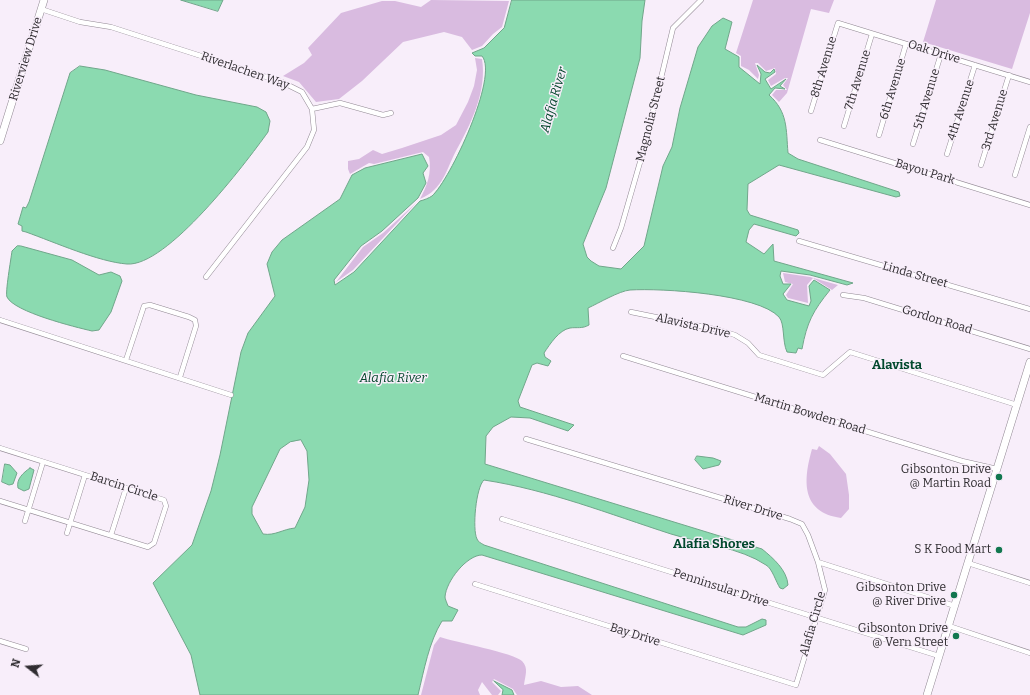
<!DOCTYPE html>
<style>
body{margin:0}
#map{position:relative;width:1030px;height:695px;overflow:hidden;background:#f8eefa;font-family:Bitter,serif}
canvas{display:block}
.north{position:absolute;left:8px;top:647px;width:40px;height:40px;-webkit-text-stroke:3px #f8eefa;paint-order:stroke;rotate:287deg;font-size:11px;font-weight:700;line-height:16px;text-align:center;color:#302d31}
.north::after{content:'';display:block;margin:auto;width:14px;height:18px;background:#302d31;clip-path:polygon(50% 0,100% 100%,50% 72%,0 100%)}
</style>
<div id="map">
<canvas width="1030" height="695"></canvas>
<div class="north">N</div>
</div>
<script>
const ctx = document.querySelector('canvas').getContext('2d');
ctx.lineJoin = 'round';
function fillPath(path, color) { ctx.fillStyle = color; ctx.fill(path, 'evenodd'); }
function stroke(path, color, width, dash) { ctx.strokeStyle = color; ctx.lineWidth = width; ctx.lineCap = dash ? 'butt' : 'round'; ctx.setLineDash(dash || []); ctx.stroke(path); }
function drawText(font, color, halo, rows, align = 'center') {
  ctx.font = font + ' Bitter,serif'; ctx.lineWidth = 3; ctx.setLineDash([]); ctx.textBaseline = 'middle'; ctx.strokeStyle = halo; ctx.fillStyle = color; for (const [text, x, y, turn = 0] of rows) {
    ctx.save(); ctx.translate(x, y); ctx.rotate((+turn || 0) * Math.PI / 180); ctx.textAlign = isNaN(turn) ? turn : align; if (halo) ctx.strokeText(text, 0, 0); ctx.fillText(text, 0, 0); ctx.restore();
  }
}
fillPath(new Path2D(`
 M 431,0 L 509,1 L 502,27 L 493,34 L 482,46 L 472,50 L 462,37 L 444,32 L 403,42 L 362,81 L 339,99 L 316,102 L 299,82 L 283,76 L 304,63 L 312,55 L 308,48 L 341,13 L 382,1 L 395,1 L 421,7 Z
 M 753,0 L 834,0 L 829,13 L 811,9 L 787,93 L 779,102 L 772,95 L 776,90 L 787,90 L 783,85 L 788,78 L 785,78 L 771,86 L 768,80 L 776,74 L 775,68 L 766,71 L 758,63 L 755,63 L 759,75 L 758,79 L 749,70 L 741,66 L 741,56 L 736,53 Z
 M 936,0 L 1030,0 L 1030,13 L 1012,69 L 923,42 Z
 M 475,58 L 482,59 C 487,90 472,122 457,149 C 446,169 444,189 420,199 C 427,186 432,173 429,157 L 423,152 L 374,164 L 369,163 L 350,174 L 348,169 L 348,161 L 359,159 L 373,150 L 382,154 L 402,148 L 441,135 L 456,125 L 468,102 L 474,86 L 477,70 Z
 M 416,203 L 353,270 L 336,282 L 363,247 L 383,233 Z
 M 783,273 L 810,277 L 838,285 L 832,290 L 813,278 L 807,285 L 808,303 L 788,298 L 786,295 L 793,284 L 785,282 Z
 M 819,446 L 830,454 L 846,474 L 849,495 L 849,509 L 841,518 C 801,512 803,481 812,449 L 817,450 Z
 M 440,637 C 455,642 514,653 522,661 C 529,668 525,676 524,685 L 541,681 L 561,687 L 578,686 L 592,695 L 517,695 L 513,689 L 494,679 L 492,682 L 501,691 L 498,695 L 492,695 L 482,682 L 478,690 L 480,695 L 421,695 L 434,645 Z`), '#d9bbe0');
const water = new Path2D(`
 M 181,0 L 223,0 L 218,11 Z
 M 512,0 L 645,0 L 642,21 L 640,58 L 606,188 L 583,244 L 587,257 L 591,261 L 599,266 L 621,269 L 644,246 L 663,166 L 672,147 L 680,108 L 698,47 L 712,26 L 723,18 L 732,22 L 725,49 L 739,57 L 739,67 L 760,84 L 761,74 L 757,65 L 765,72 L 770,73 L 774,69 L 775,72 L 765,79 L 771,89 L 786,79 L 780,86 L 785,89 L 775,88 L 769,95 C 788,112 786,129 788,153 L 798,159 L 899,192 L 900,196 L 896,197 L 779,165 L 748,184 L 747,210 L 750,215 L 798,230 L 799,233 L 796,236 L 754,224 L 749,230 L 746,242 L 764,254 L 773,244 L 774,261 L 853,283 L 847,285 L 810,275 L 781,271 L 780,276 L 783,284 L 791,284 L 783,294 L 787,300 L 809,306 L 811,301 L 809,286 L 814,280 L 830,290 C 813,311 807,322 802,349 L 798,348 L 796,353 L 787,352 C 782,341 785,324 779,317 C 758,294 662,288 630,290 C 619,291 599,303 588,308 L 589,325 C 582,329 577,327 570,328 C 559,330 550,344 544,353 L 545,357 L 551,361 L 548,366 L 537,363 L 532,365 L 518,401 L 520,407 L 574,425 L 568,431 L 530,418 L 511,417 L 493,427 L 486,436 L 485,464 L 762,549 C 773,558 787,570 788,585 L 783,589 L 780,588 C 776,582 772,568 766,565 C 741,548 700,543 671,534 C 609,514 549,490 484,480 C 476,487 472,529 477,539 C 478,542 481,543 484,545 L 738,627 L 746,627 L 762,619 L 766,620 L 766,625 L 743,635 L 482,555 C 467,555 446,581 445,597 C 445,599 447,603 448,606 L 458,610 L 452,621 L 442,621 C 429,642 424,670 418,695 L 200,695 L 191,655 L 153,583 L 192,545 L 211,491 L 220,455 L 241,352 L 248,333 L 275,296 L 267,264 L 272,252 L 282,240 L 340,199 L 352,175 L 365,168 L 422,154 L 428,166 L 423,173 L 426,183 L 418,198 L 382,231 L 361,246 L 334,280 L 335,285 L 354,272 L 420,201 C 424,200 429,198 432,196 C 450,180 499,76 482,56 L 475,56 L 472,53 L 484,48 L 504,28 ZM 301,440 L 307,451 L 309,480 L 305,507 L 295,528 C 283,529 275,536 263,534 L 252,514 L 252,507 L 280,449 L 290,442 Z
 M 80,66 L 105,70 L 196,95 L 257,107 L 266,112 L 270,121 L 268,132 C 245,164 167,267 127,264 C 99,262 54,242 26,232 L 22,231 L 22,226 L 18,224 L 23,207 L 26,208 L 29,202 L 70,73 Z
 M 21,246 L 72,260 L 99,275 L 111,272 L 120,276 L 122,281 L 111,312 L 99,330 L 92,331 C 75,327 14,312 7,297 C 5,293 11,259 12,251 L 17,246 Z
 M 697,456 L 713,458 L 721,461 L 719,465 L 703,469 L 695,460 Z
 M 5,464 L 10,465 L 17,473 L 13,484 L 9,485 L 2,482 Z
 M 30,468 L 34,470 L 29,489 L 24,491 L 18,488 C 16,479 23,473 30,468 Z
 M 494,681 L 512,690 L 514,695 L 502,695 L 503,690 Z`);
fillPath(water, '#8bdab0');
stroke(water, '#70a68a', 1);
const street = new Path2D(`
 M 41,9 L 80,22 L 111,27 L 282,82 L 302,92 L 312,109 L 314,130 L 307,147 L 206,277
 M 312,109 L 340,103 L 383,115 L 391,113
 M 811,111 L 838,23 L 1030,82
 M 844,126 L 872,34
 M 879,135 L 906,44
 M 820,140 L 1030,205
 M 913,144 L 941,54
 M 947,154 L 975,65
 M 981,165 L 1009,75
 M 1015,175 L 1030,127
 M 799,241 L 1030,309
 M 613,248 L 621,228 L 645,145 L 673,28 L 701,0
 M 843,295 L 864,298 L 1030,349
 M 631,312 L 719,330 L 735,335 L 748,343 L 759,355 L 823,375 L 850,352 L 1017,405
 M 0,320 L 231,395
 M 623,356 L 962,461 L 997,469
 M 126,360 L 144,306 L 150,305 L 189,317 L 195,320 L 196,326 L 180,377
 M 526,439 L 790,519 L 802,524 L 808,535 L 818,562 L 955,606
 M 0,448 L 164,500 L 166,506 L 154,543 L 148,547 L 0,501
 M 502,519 L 939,656
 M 25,521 L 43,462
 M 67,533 L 85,475
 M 111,535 L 126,488
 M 968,563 L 1030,583
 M 475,584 L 796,685 L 825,590 L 818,562
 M 949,626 L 1030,653
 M 0,641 L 26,649`);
const secondary = new Path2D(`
 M 0,141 L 44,0
 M 927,695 L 1030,362`);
stroke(street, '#928994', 5.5);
stroke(secondary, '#928994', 8);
stroke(street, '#fff', 4.5);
stroke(secondary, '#fff', 7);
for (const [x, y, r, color] of [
 [999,477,4,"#11774f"],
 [999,550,4,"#11774f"],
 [954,595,4,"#11774f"],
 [956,636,4,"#11774f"]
]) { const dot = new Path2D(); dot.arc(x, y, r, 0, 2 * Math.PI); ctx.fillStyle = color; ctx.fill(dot); stroke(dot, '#f8eefa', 1.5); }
drawText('12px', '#302d31', '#f8eefa', [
 ["Oak Drive",934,52,17],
 ["Riverview Drive",26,59,-73],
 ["8th Avenue",824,67,-73],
 ["Riverlachen Way",245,71,19],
 ["7th Avenue",858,80,-73],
 ["6th Avenue",893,89,-73],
 ["5th Avenue",927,99,-73],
 ["4th Avenue",961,110,-72],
 ["Magnolia Street",651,119,-76],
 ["3rd Avenue",995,120,-73],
 ["Bayou Park",925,172,17],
 ["Linda Street",915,275,16],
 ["Gordon Road",937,320,17],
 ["Alavista Drive",693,326,13],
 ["Martin Bowden Road",810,414,17],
 ["Barcin Circle",124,487,18],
 ["River Drive",753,508,17],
 ["Penninsular Drive",721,588,18],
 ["Alafia Circle",813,624,-74],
 ["Bay Drive",635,635,17]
]);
drawText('12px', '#302d31', '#f8eefa', [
 ["Gibsonton Drive",991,470],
 ["@ Martin Road",991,484],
 ["S K Food Mart",991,550],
 ["Gibsonton Drive",946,588],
 ["@ River Drive",946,602],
 ["Gibsonton Drive",948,629],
 ["@ Vern Street",948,643]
], 'right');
drawText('italic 13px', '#08492f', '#f8eefa', [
 ["Alafia River",554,100,-74],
 ["Alafia River",393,378]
]);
drawText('bold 13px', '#02492e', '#f8eefa', [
 ["Alavista",897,365],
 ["Alafia Shores",714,544]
]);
</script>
